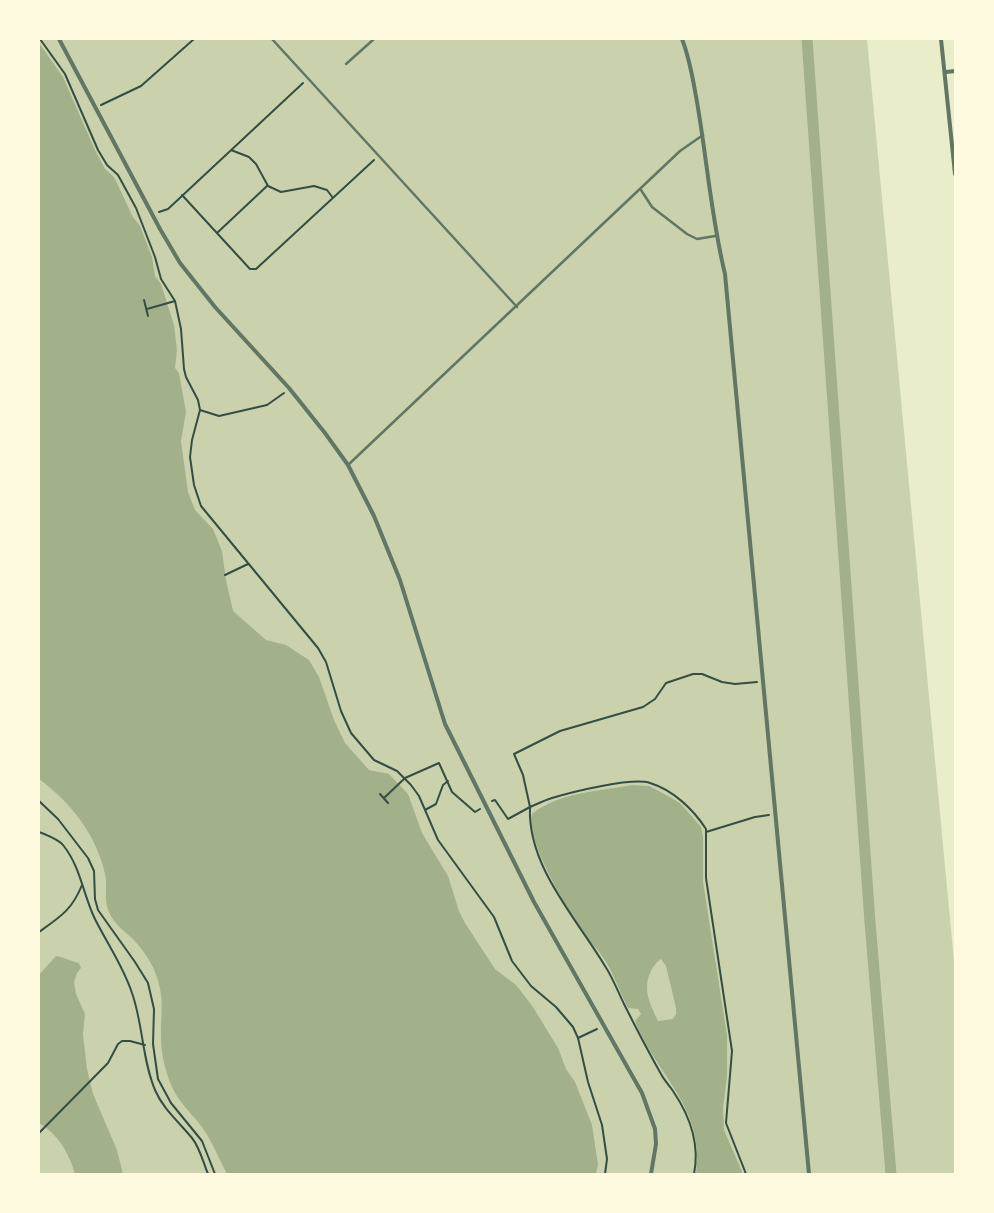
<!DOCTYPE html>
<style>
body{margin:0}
#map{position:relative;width:994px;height:1213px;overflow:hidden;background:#e9edc9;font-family:Lora,serif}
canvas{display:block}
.frame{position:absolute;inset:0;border:40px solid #fefae0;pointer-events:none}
</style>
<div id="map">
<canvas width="994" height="1213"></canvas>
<div class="frame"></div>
</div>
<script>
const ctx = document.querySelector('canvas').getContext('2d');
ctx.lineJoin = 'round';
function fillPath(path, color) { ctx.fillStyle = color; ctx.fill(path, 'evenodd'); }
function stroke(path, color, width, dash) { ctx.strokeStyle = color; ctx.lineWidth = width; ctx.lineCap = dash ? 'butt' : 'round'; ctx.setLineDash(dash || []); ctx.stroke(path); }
fillPath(new Path2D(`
 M 39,39 L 867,39 L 955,972 L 955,1174 L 39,1174 Z`), '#cad2ad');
fillPath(new Path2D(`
 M 39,43 L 63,77 L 95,150 L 105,169 L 114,177 L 133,217 L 140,226 L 152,257 L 155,276 L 161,284 L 174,325 L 177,350 L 175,368 L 179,373 L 186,412 L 181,441 L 188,492 L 195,510 L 213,529 L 222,551 L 226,580 L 233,611 L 266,640 L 286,645 L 309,660 L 319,677 L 334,720 L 345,743 L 369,770 L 389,774 L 408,794 L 422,833 L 448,876 L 459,911 L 465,923 L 495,969 L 516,985 L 533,1007 L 558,1048 L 566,1069 L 575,1082 L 592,1125 L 598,1165 L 596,1174 L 227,1174 C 220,1161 214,1146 206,1133 C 196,1117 180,1105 172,1087 C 165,1071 160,1050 161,1031 C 161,1017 163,1003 160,989 C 157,970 146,953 133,939 C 124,931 114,924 109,912 C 103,899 108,887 105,874 C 96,834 71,803 39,779 Z
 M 633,785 L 649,786 L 670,797 L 681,804 L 701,827 L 703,837 L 703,882 L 727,1035 L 727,1076 L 723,1108 L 724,1130 L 743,1174 L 696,1174 C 705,1107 658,1078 635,1021 L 641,1014 L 638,1009 L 628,1008 C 619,991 613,971 602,956 C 598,949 591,944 586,937 C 570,914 525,841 532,814 C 559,792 600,791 633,785 ZM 661,959 L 666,966 L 676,1008 L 676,1014 L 673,1019 L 658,1021 C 650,1004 642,989 651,971 C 654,966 656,962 661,959 Z
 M 56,956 C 64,957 71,961 79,963 L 81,968 L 77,973 L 74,982 L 76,994 L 85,1014 L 83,1034 L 87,1069 L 93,1094 L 117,1150 L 123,1174 L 75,1174 C 69,1153 58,1134 39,1123 L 39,975 Z`), '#a3b18a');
stroke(new Path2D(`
 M 807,39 L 870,922 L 891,1174`), '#a3b18a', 11);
stroke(new Path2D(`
 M 40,39 L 65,74 L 98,150 L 107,165 L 118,175 L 136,208 L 155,257 L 161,279 L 175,301 L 181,329 L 184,369 L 186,377 L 198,400 L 200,410 L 192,440 L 190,457 L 194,485 L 201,506 L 318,648 L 326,662 L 341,711 L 351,733 L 374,760 L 397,771 L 411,785 L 419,796 L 438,840 L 494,917 L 512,961 L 531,986 L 556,1007 L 573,1027 L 578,1038 L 588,1082 L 602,1125 L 607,1159 L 605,1174
 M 101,105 L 141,86 L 194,39
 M 231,150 L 249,157 L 256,164 L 268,186 L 281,192 L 314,186 L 327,190 L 333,198
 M 182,195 L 250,269 L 256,269 L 374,160
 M 159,212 L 168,209 L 303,83
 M 217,233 L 267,186
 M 144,300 L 148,316
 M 147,309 L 175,301
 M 200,410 L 219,416 L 267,405 L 284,393
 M 225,575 L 248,564
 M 380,794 L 388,803
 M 384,798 L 405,778 L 439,763 L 452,792 L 475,812 L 480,809
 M 39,801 L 58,819 L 88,858 L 94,871 L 95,899 L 98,910 L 135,962 L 148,983 L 154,1009 L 153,1044 L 158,1079 L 171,1103 L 202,1141 L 215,1174
 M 492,801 L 495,800 L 508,819 L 530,807 L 523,775 L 514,754 L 560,731 L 643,707 L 655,699 L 666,683 L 693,674 L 702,674 L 722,682 L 735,684 L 757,682
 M 425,810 L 436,804 L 443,785 L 448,781
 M 39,832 C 45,834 59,840 63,845 C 80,866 83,893 94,917 C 106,942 123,965 132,993 C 143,1024 142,1059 155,1090 C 163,1109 179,1122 192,1138 C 200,1148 203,1162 208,1174
 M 706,832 L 755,817 L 769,815
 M 39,932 C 60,917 72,910 82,885
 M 578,1038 L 597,1029
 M 39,1133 L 108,1063 L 118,1044 L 122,1041 L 130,1041 L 145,1045
 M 694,1174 C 700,1144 690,1116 673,1091 C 669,1085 664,1080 661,1074 C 648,1051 636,1028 624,1004 C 618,992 613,978 605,966 C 577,919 527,866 530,807 C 537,804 545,800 552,798 C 572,792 632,777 650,783 C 673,790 693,809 706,829 L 706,878 L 732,1051 L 726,1123 L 746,1174`), '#344e41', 2);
stroke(new Path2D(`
 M 272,39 L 517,307
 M 346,64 L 374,39
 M 641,190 L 652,207 L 687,234 L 697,239 L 715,236
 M 348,465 L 680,151 L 703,135`), '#617663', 2.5);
stroke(new Path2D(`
 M 59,39 L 160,229 L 180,263 L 215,307 L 289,388 L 325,433 L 348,465 L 374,516 L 400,580 L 445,724 L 534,902 L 642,1093 L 655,1129 L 656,1144 L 651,1174
 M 682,39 C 690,59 693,80 697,102 C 707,159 711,217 725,274 L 809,1174
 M 941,39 L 955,174
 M 946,72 L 955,71`), '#617663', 4);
</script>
